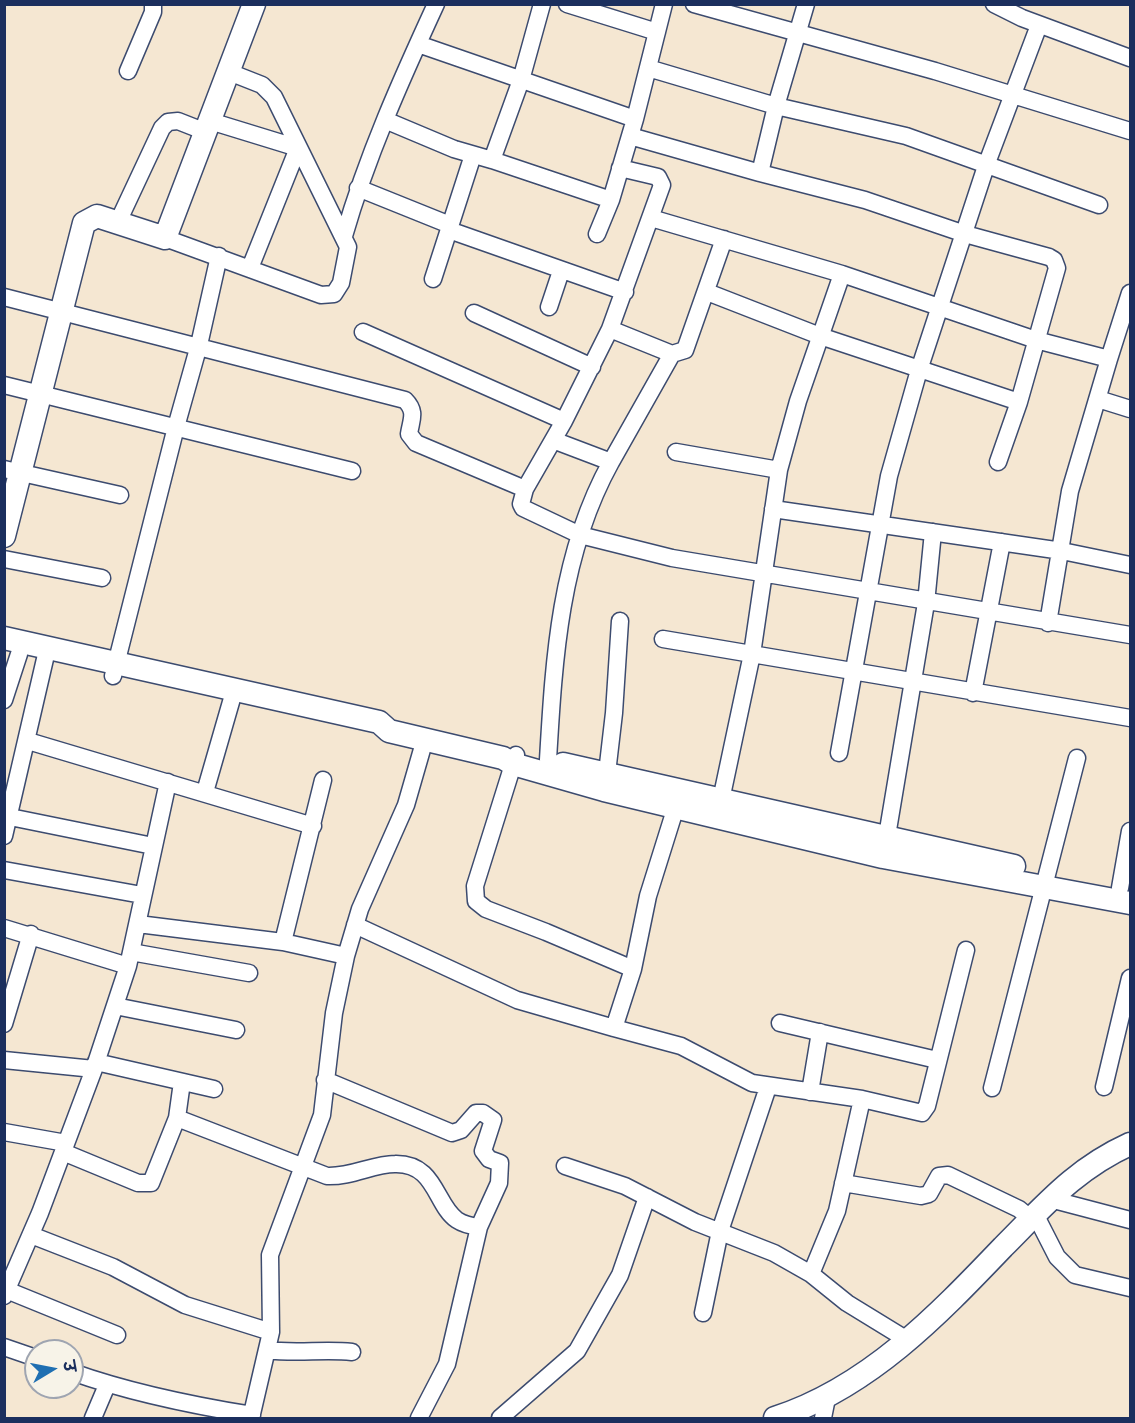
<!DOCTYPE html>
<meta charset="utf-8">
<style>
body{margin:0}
#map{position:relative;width:1135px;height:1423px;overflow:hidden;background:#f5e7d2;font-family:Mali,"Playpen Sans Deva",sans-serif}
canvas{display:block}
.frame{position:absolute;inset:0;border:6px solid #1b2f5e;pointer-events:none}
.north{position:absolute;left:24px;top:1339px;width:60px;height:60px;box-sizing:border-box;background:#f7f3e8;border:2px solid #9fa5b1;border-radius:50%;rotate:80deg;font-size:16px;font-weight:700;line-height:24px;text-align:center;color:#1b2f5e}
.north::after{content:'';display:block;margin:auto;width:21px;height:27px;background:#1f6fb2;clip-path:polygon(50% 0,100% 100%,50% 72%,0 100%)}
</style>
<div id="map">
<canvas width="1135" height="1423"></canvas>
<div class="frame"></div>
<div class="north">उ</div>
</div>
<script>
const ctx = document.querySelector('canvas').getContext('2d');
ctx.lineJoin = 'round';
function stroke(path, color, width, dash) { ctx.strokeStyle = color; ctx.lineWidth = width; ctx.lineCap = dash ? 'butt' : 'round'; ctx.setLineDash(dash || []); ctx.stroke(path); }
const street = new Path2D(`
 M 567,4 L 657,32
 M 694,4 L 935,71 L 1130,131
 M 994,4 L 1022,18 L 1130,58
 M 418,44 L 635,119
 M 648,68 L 776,106 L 906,136 L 1099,205
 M 128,71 L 153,12 L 153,4
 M 385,120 L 454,149 L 492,160 L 521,80 L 542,4
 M 210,121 L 298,148 L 250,268
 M 630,136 L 760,173 L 865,200 L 965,234 L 1049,257 L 1054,260 L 1057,268 L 1019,402 L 820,336 L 707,292
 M 492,160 L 611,200 L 597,234
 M 620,168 L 658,177 L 662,185 L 610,329 L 564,421 L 525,489 L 521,504 L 523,508 L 580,535 L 672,558 L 1130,635
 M 760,173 L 776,106 L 806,4
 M 358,188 L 450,225
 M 611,200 L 635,119 L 664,4
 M 651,218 L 842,274 L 1036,340 L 1109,359 L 1130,293
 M 118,222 L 162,128 L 168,122 L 178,121 L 206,132
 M 449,230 L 625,292
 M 344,236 C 367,156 401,80 436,4
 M 165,238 L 321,295 L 334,294 L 341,283 L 348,247 L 274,97 L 262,85 L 229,72
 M 433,279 L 473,155
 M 4,297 L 405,400 C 417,412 411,420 409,434 L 416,443 L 525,489
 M 549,307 L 561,271
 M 474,313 L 592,367
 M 610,329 L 672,354 L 611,462
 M 363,332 L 564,421
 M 672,354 L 685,350 L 724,239
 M 4,385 L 352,471
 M 1098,399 L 1130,409
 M 676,452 L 779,470
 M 998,462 L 1019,402
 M 4,469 L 120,495
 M 773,509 L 1062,551 L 1130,565
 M 4,559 L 102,578
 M 1048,623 L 1070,491 L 1109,359
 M 663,639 L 1130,718
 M 113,676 L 176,427 L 199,345 L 219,256
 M 973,693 L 1002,542
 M 4,700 L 19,654
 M 28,741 L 313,826
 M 839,753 L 889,476 L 919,370 L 987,163 L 1039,25
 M 516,755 L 475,886 L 476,901 L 486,909 L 546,932 L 633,969
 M 548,760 C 554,657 560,554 611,462 L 553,440
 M 607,773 L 614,713 L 620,621
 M 205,792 L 235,688
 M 679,797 L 648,896 L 633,969 L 614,1028 L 681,1046 L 752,1083 L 862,1099 L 922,1113 L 927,1106 L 966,950
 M 721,800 L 752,654 L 779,470 L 798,401 L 842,274
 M 10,817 L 153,846
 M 4,836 L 48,646
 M 885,848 L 926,603 L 933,532
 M 4,870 L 142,895
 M 1120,888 L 1130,831
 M 138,924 L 283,942 L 346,956
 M 355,925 L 517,1000 L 614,1028
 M 4,928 L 128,966
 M 283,942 L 323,780
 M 131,952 L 249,973
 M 115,1006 L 236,1030
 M 780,1023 L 937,1060
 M 4,1024 L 31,934
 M 4,1060 L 94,1069
 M 96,1062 L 214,1089
 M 325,1080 L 452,1133 L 461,1130 L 476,1113 L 483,1113 L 493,1120 L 483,1151 L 489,1159 L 500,1163 L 499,1183 L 479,1227 L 447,1364 L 419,1418
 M 1104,1087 L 1130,978
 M 992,1088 L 1077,758
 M 810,1092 L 820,1032
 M 177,1118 L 327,1176 C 352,1177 373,1164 395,1164 C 436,1163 435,1205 457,1220 C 463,1224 471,1226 479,1227
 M 4,1132 L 66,1143
 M 63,1152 L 138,1183 L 151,1183 L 177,1118 L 182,1082
 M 565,1166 L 625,1186 L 695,1222 L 774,1253 L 811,1274 L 847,1303 L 909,1341
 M 843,1183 L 921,1196 L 929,1194 L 939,1176 L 948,1175 L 1019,1209 L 1031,1219
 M 1050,1199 L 1130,1220
 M 1035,1214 L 1057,1257 L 1075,1275 L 1130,1288
 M 31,1235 L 113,1267 L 185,1305 L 271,1332
 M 811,1274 L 837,1211 L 862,1099
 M 4,1289 L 117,1335
 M 4,1296 L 40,1213 L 94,1069 L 128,966 L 168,782
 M 703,1313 L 720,1231 L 768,1087
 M 4,1347 L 36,1358
 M 267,1350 C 296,1354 323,1349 352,1352
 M 72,1372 C 131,1393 190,1405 252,1415
 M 93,1418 L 107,1385
 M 251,1418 L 271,1332 L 270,1255 L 322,1115 L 334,1013 L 346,956 L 360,909 L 406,805 L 425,739
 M 500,1418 L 577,1351 L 620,1275 L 647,1197
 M 823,1418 L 827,1398`);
const secondary = new Path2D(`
 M 4,536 L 84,223 L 97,216 L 165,238 L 254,4
 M 4,638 L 379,722 L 389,731 L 503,758 L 513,764 L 604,790 L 883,857 L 1130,903
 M 563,764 L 1014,866
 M 775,1418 C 868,1388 937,1316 1003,1247 C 1045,1205 1075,1169 1130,1144`);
stroke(street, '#3c4b6f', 19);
stroke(secondary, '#3c4b6f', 25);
stroke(street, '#fff', 16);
stroke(secondary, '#fff', 22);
</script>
